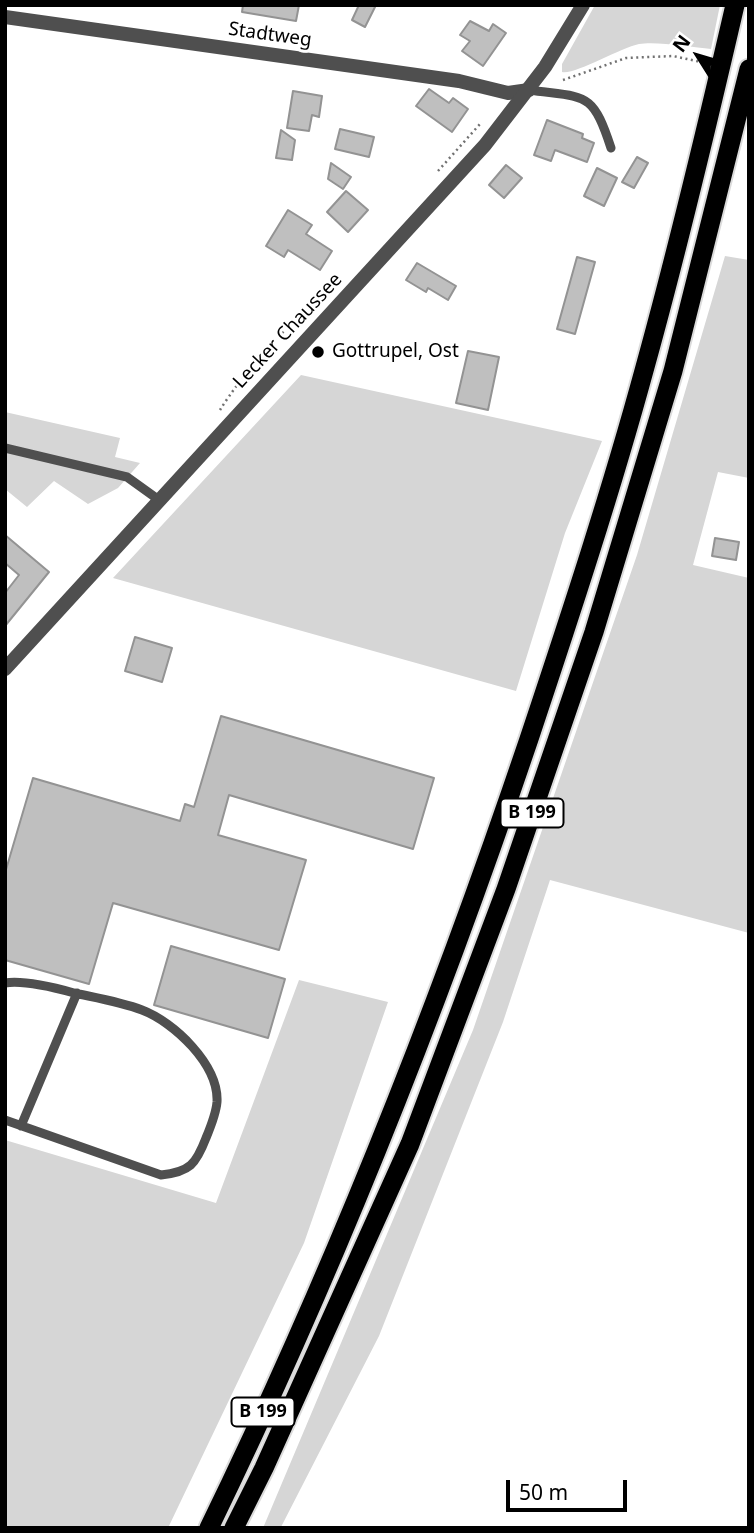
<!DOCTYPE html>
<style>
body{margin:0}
#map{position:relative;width:754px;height:1533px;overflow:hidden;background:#fff;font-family:"Noto Sans",sans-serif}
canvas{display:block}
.frame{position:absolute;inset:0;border:7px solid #000;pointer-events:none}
.north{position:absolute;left:663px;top:21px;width:70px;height:70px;-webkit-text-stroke:5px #fff;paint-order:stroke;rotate:307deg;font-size:19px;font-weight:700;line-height:28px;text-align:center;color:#000}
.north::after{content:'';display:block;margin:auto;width:24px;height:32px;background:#000;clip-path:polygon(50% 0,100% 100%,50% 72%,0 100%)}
.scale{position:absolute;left:506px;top:1480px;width:121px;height:32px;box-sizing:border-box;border:4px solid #000;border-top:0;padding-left:9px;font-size:21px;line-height:24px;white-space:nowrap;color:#000;-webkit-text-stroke:5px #fff;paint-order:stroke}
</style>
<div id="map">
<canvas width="754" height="1533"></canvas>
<div class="frame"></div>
<div class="north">N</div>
<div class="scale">50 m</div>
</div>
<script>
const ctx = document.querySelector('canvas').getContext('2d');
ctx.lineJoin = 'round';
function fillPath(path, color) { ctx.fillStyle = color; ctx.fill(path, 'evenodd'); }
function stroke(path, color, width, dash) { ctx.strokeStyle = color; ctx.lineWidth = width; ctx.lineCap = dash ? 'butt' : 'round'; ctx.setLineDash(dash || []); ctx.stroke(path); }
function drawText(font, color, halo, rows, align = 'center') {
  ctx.font = font + ' "Noto Sans",sans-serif'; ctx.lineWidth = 6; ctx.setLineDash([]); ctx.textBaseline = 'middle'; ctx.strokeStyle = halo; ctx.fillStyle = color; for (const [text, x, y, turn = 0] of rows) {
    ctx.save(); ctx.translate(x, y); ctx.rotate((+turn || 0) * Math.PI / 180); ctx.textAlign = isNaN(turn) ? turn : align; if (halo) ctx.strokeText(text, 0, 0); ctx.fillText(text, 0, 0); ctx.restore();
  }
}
fillPath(new Path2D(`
 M 595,5 L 720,5 L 711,49 C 692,47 656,41 639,44 C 620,48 575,75 562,72 L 562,64 Z
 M 725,256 L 749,260 L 749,478 L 718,472 L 693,565 L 749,578 L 749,933 L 550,880 L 503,1022 L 379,1336 L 281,1527 L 263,1528 L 473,1030 L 637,555 Z
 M 301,375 L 602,441 L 565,533 L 516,691 L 113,578 Z
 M 5,412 L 120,438 L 115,457 L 140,463 L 118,488 L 88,504 L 54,481 L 27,507 L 5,489 Z
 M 299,980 L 388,1002 L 304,1243 L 168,1528 L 5,1528 L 5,1140 L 216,1203 Z`), '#d6d6d6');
const building = new Path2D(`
 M 243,5 L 299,5 L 296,21 L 242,12 Z
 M 359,5 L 376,5 L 365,27 L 352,20 Z
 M 470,21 L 489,31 L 493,24 L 506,33 L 483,66 L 462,51 L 470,41 L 460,35 Z
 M 429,89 L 449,103 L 453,98 L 468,109 L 452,132 L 416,106 Z
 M 293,91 L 322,96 L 319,117 L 312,115 L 309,131 L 287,128 Z
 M 547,120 L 583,134 L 582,138 L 594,143 L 587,162 L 555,150 L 551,161 L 534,155 Z
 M 340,129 L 374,137 L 369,157 L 335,149 Z
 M 281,130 L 295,140 L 292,160 L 276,158 Z
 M 637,157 L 648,163 L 634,188 L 622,182 Z
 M 331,163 L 351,177 L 343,189 L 328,179 Z
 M 506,165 L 522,178 L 504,198 L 489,185 Z
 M 597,168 L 617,178 L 604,206 L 584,196 Z
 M 346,191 L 368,210 L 348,232 L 327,212 Z
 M 288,210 L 312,225 L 306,234 L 332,251 L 320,270 L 288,250 L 284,257 L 266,246 Z
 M 577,257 L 595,262 L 575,334 L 557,329 Z
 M 417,263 L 456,286 L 448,300 L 428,288 L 426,292 L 406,280 Z
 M 468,351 L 499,357 L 488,410 L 456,403 Z
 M 5,535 L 49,572 L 5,626 L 5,593 L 19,575 L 5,563 Z
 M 715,538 L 739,542 L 736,560 L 712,556 Z
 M 135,637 L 172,648 L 162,682 L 125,671 Z
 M 221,716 L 434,778 L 413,849 L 229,795 L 218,835 L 306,860 L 279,950 L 113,903 L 89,984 L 5,960 L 5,873 L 33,778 L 180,821 L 185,804 L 194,807 Z
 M 171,946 L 285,979 L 268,1038 L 154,1005 Z`);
fillPath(building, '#bfbfbf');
stroke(building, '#939393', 2);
const trunk = new Path2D(`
 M 209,1528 C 333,1273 438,1008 529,739 C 570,616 611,492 645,367 C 678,248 707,126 735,5
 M 234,1528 L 264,1468 L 410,1144 L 506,889 L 594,632 L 673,371 L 749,69`);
stroke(trunk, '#dbdbdb', 23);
stroke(new Path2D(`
 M 563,80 L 626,58 L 673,56 L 701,62
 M 438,171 L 480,124
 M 220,410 C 241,376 287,322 321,300`), '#717171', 2.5, [2, 3.5]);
stroke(new Path2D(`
 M 529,90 C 586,98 592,90 611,148
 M 5,448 L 127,477 L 159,500
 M 5,983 C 24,980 56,988 74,993 C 97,998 121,1002 142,1010 C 174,1022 219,1065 217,1102 C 216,1114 211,1126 206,1138 C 196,1164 190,1172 161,1175 L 5,1120
 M 21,1126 L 77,993`), '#4f4f4f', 9);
stroke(new Path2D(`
 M 5,17 L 459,81 L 508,93 L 529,90`), '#4f4f4f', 14);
stroke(new Path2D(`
 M 5,669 L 485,145 L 545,67 L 583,5`), '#4f4f4f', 14);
stroke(trunk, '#000', 19);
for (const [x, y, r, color] of [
 [318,352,7,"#000"]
]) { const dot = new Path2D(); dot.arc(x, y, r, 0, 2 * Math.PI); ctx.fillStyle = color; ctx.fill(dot); stroke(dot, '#fff', 2.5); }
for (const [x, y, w] of [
 [532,813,63],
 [263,1412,63]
]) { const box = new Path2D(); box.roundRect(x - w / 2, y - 14.5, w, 29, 5); ctx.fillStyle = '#fff'; ctx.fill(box); stroke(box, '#000', 2); }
drawText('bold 18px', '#000', null, [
 ["B 199",532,813],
 ["B 199",263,1412]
]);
drawText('19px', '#000', '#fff', [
 ["Stadtweg",270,35,8],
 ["Lecker Chaussee",288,331,-47]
]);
drawText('19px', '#000', '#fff', [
 ["Gottrupel, Ost",332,352]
], 'left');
</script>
